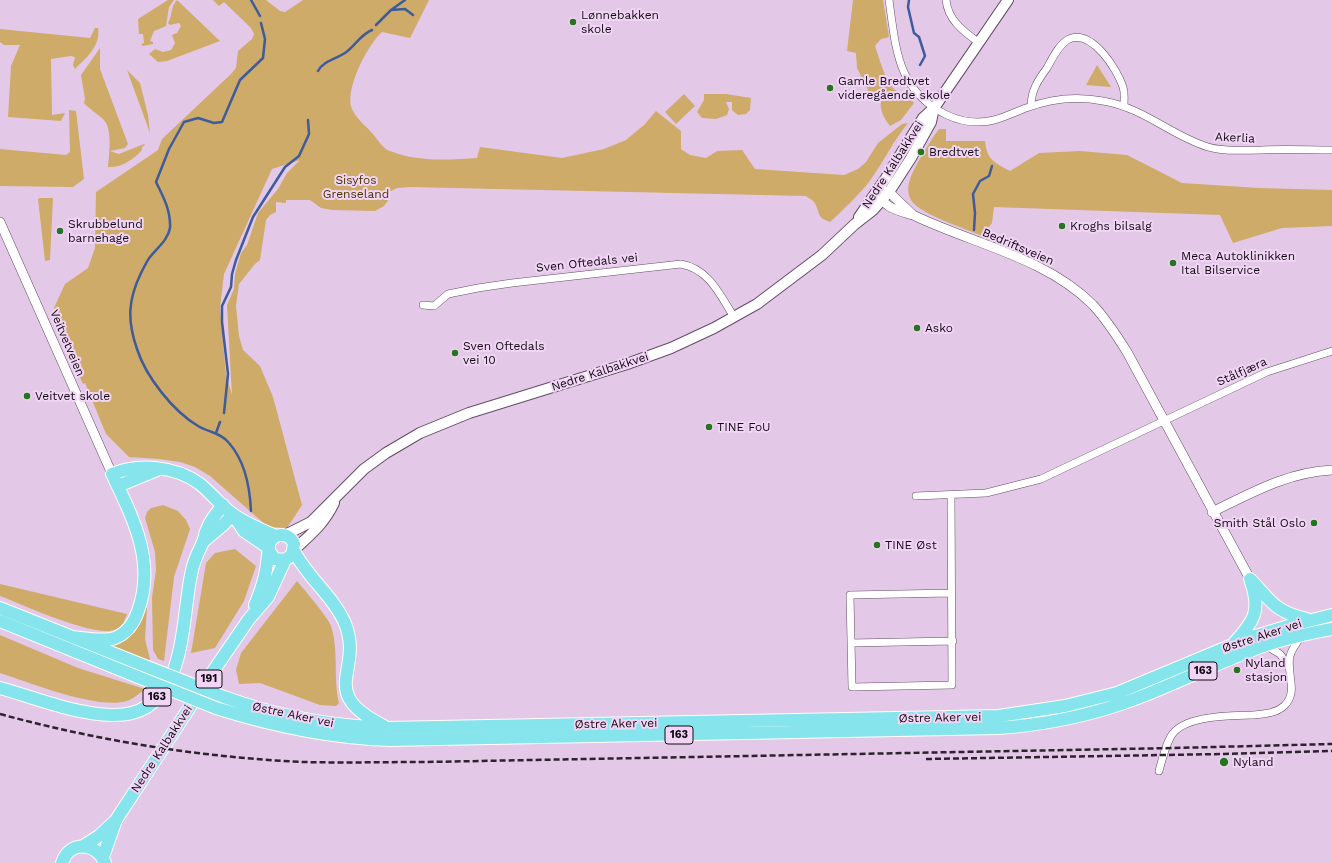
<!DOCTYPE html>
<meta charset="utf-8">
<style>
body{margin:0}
canvas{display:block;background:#e3c8e7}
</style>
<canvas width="1332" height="863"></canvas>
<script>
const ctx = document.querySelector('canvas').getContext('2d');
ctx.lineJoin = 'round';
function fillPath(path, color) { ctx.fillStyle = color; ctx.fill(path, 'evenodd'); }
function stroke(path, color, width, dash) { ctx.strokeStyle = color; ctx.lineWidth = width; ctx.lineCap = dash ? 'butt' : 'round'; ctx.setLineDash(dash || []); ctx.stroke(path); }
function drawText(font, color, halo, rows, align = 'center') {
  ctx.font = font + ' "Work Sans",sans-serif'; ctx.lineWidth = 4; ctx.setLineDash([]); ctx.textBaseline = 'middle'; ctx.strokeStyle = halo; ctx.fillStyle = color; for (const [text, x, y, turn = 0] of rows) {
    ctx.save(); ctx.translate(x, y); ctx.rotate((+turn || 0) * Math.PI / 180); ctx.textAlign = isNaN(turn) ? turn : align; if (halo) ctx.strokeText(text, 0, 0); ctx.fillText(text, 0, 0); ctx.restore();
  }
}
fillPath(new Path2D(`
 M 168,0 L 174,0 L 169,7 L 166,26 L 154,31 L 150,41 L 153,42 L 153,44 L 143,46 L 141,44 L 144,43 L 143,34 L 139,34 L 138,19 Z
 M 177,0 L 220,41 L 167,61 L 158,62 L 149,54 L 155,49 L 163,52 L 171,50 L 175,43 L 172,35 L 177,33 L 181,26 L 179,23 L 170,25 L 168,23 C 173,15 170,7 177,0 Z
 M 213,0 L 266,0 L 280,11 L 285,12 L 303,0 L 429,0 L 410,38 L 382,32 C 368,44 342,93 353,111 C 357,119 367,127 373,134 C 377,139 383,149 390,151 C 418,162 448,160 477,158 L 480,147 L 562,158 L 604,149 L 626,140 L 645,124 L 656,111 L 681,131 L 681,149 L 690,155 L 706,158 L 717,151 L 742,150 L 755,169 L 844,175 L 858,169 L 866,162 L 878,143 L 902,124 L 908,123 C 893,141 883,163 869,182 C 857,197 844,209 830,222 C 815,217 821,212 814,202 C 813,200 808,198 806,196 L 410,187 L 397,188 L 389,192 L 389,199 L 384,206 L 375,211 L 332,210 L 321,208 L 310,200 L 286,200 L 286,203 L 276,202 L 276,212 L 270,215 L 266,220 L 260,260 L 255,264 L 239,284 L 236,306 L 239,336 L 243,350 L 260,366 L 273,397 L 302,505 L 287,528 L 268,527 L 210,476 L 195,467 L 180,462 L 159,459 L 129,457 L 106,434 L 85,383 L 83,384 L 62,337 L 66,337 L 54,308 L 65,284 L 88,268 L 95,248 L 96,192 L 158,150 L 162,139 L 231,74 L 236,68 L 238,51 L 252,39 L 254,34 L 251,28 L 224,2 L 219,6 ZM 300,160 L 287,173 L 278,189 L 258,213 L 247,245 L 241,253 L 235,274 L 234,289 L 227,305 L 232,395 L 226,375 L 220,308 L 224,274 L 272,169 Z
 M 853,0 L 883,0 L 889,37 L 881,39 L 875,46 C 880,60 884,78 894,89 C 901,95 909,96 914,103 L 901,120 L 890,126 C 885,120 879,109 881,102 C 882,97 884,97 883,92 L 880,91 L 870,94 L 857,68 L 856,53 L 847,51 Z
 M 95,28 L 98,28 C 101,46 86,58 75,69 L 73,65 L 75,57 L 71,56 L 51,59 L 52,115 L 65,113 L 61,121 L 8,117 L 11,66 L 20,45 L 4,45 L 0,42 L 0,29 L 90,38 Z
 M 100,48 L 100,69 L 128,144 L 125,148 L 110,151 L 119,154 L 144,144 L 145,145 L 142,147 L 142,150 C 133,160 121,168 108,167 C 109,155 113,128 103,119 C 97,113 90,110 84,103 L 85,99 L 81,75 Z
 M 1097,65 L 1111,87 L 1086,85 Z
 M 127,70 L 140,83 L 148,115 L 150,133 Z
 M 684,94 L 695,106 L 676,124 L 665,112 Z
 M 704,94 L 726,94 L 751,98 L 750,110 L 746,114 L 738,115 L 732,110 L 732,102 L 726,102 L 729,109 L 727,115 L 716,119 L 702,118 L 697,112 L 704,100 Z
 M 69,110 L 76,111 L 84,179 L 73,187 L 0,186 L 0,149 L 66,155 L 70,152 Z
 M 939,129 L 946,129 L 946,141 L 985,141 C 987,160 994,162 1010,171 L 1039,153 L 1080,151 L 1127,155 L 1182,183 L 1259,188 L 1332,190 L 1332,226 L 1282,228 L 1233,243 L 1220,215 L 994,207 L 992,223 L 982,236 C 967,229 919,214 911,200 C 904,187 912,174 918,162 C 925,151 931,139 939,129 Z
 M 40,198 L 53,198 L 50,260 L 45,261 L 38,199 Z
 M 163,505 L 178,511 L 186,520 L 190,529 L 174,577 L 164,661 L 158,659 L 153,650 L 152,598 L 156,570 L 155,552 L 145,518 L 147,512 L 151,508 Z
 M 235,549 L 256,566 L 244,601 L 215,648 L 191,653 L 206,563 L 215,553 Z
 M 297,581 C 305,591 327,616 331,626 C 339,651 333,678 339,703 L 336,706 L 320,705 L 260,683 L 239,684 L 236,670 L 241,653 Z
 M 0,584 L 127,614 C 125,620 123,626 117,629 C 98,640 22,604 0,596 Z
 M 147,607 L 145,639 L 150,659 L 149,662 L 100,642 L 118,641 Z
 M 0,635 L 78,668 L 145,689 C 140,693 133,699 127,701 C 98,710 31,683 0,673 Z`), '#cfab69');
stroke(new Path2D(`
 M 251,0 L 260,16
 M 909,0 L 908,7 L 914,33 L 919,37 L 925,56 L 920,65
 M 391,10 L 405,0
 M 376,25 L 391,10 L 405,9 L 413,15
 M 318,71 C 323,61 336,59 345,53 C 355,46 360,35 372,30
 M 974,230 L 975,213 L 973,194 L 980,181 L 989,176 L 992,166
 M 224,413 L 228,374 L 222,322 L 222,306 L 231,287 L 232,274 L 236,260 L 253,217 L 285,167 L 299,156 L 309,134 L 308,120
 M 216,433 L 220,422
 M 251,511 C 250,489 245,461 229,443 C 221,433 208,432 198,426 C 173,411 146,377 137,349 C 127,320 128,300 141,273 C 144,268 146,262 150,257 C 157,248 168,240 170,228 C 171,211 163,196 156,182 L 169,149 L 184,122 L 198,118 L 214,123 L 222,122 L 240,80 L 263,58 L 265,39 L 261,23`), '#3e5b9c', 2.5);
const minor = new Path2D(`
 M 889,0 C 896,49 897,91 947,115 C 962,122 978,124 994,120 C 1005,117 1015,112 1026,108 C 1050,99 1077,96 1103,101 C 1145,108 1171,136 1208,147 C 1225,152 1244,150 1262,150 C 1286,149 1309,150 1332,150
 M 946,0 C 948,20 963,31 978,42
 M 1031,106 C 1031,91 1038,80 1047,68 C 1052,59 1059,44 1069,39 C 1092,29 1117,69 1123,87 C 1125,93 1124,99 1124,105
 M 423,305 L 434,306 L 448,294 L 478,288 L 512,283 L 681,264 C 709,269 720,295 734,317
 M 916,496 L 986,493 L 1041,479 L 1267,372 L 1332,351
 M 951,593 L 850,595 L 852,687 L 952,685 L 951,495
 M 851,643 L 953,641
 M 1265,645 L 1280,654 L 1289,666
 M 1159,771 C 1162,759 1165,747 1171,736 C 1184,715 1229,716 1252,715 C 1263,714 1275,714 1284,706 C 1299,692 1286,674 1290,656 C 1292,648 1297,642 1302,636`);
const tertiary = new Path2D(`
 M 913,215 L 889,192 L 878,190 C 880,207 899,211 913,215 C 973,244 1045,257 1093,305 C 1106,319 1117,336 1127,352 L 1250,579
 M 0,222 L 112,474
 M 1212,512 C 1251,493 1288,472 1332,470`);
const secondary = new Path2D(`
 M 859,217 L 886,178 L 923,118 L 934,108 L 1008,0
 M 285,535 L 311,522 L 364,469 L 386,453 L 420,433 L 469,413 L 627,364 L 671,348 L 714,328 L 757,304 L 822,255 L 855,224 L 873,210 L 889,192 L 911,158 L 931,122 L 934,108
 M 295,549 C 312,533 323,525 334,503`);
const trunk = new Path2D(`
 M 118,486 L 157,470
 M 234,516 L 244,531 L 269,548
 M 204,541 L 223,525 L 233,514
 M 294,551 C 307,577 332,595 344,621 C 366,671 314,691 384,726
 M 1250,579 C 1272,602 1275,612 1307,619
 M 255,605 C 265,581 267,570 269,544 C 274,532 289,532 294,544 L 292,555 L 285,560 L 275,559 L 269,551
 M 0,608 L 145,666
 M 0,621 L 138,677
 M 72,637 C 85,638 103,642 115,638 C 127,633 134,623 138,611 C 156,562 133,518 112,474 C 139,463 176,466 200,484 C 212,494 222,507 234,515 C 247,524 262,530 276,536
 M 1235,642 C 1254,621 1261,611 1251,582
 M 0,688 C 36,698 74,714 112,715 C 189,717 180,621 192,570 C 194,560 199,551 203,542 C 205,537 205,532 208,527 C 211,519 218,512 223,505
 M 224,697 C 276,716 331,726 387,728 L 999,716 L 1065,706 L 1117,693 L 1249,638 L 1292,625 L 1332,615
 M 216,708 C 273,726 330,738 390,740 L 999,728 C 1042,725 1083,717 1124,703 C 1168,688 1209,666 1253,650 C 1278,640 1305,634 1332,629
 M 83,846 L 99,836 L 114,822
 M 103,857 L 116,820 L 214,670 L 249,619 L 268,597 L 285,560
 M 62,863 C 69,840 97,842 105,863`);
stroke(minor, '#644c67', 8);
stroke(tertiary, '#644c67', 10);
stroke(secondary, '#644c67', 12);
stroke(trunk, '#fff', 14);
stroke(minor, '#fff', 7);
stroke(tertiary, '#fff', 9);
stroke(secondary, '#fff', 10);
stroke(trunk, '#86e4ec', 12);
stroke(new Path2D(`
 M 0,714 C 99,741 200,757 302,762 C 343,763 385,762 426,762 L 1174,748 L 1332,744
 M 926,759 L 1224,754 L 1332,751`), '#2d222e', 2.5, [6, 3]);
const trunkBridge = new Path2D(`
 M 145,666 L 224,697
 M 138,677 L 216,708`);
stroke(trunkBridge, '#fff', 14, []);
stroke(trunkBridge, '#86e4ec', 12);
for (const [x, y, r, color] of [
 [573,22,4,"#24751e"],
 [830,88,4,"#24751e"],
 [921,152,4,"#24751e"],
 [1062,226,4,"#24751e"],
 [60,231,4,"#24751e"],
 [1173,263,4,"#24751e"],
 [917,328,4,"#24751e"],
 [455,353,4,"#24751e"],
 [27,396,4,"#24751e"],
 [709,427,4,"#24751e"],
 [1314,523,4,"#24751e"],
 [877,545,4,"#24751e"],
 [1237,670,4,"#24751e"],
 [1224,762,5,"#24751e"]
]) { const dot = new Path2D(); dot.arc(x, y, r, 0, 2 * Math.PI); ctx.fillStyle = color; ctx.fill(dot); stroke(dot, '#f1d5f5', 1.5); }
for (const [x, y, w] of [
 [1203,671,28],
 [209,679,26],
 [157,697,28],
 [679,735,28]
]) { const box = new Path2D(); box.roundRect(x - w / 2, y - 9, w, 18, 3); ctx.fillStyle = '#f1d5f5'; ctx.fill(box); stroke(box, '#130a14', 1); }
drawText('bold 11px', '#130a14', null, [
 ["163",1203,671],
 ["191",209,679],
 ["163",157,697],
 ["163",679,735]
]);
drawText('12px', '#130a14', '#f1d5f5', [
 ["Lønnebakken",581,15],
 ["skole",581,29],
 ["Gamle Bredtvet",838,81],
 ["videregående skole",838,95],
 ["Bredtvet",929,152],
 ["Skrubbelund",68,224],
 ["barnehage",68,238],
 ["Kroghs bilsalg",1070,226],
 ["Meca Autoklinikken",1181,256],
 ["Ital Bilservice",1181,270],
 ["Asko",925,328],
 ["Sven Oftedals",463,346],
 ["vei 10",463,360],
 ["Veitvet skole",35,396],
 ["TINE FoU",717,427],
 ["Smith Stål Oslo",1306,523,"right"],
 ["TINE Øst",885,545],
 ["Nyland",1245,663],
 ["stasjon",1245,677],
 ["Nyland",1233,762]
], 'left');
drawText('12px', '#130a14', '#f1d5f5', [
 ["Akerlia",1235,138,3],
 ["Nedre Kalbakkvei",893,165,-57],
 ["Bedriftsveien",1018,247,23],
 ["Sven Oftedals vei",587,263,-6],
 ["Veitvetveien",67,343,67],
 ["Nedre Kalbakkvei",600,372,-18],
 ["Stålfjæra",1242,372,-24],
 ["Østre Aker vei",1262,636,-18],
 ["Østre Aker vei",293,715,12],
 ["Østre Aker vei",940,718,-1],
 ["Østre Aker vei",616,724,-1],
 ["Nedre Kalbakkvei",162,749,-57]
]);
drawText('12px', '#483200', '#f1d5f5', [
 ["Sisyfos",356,180],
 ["Grenseland",356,194]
]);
</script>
